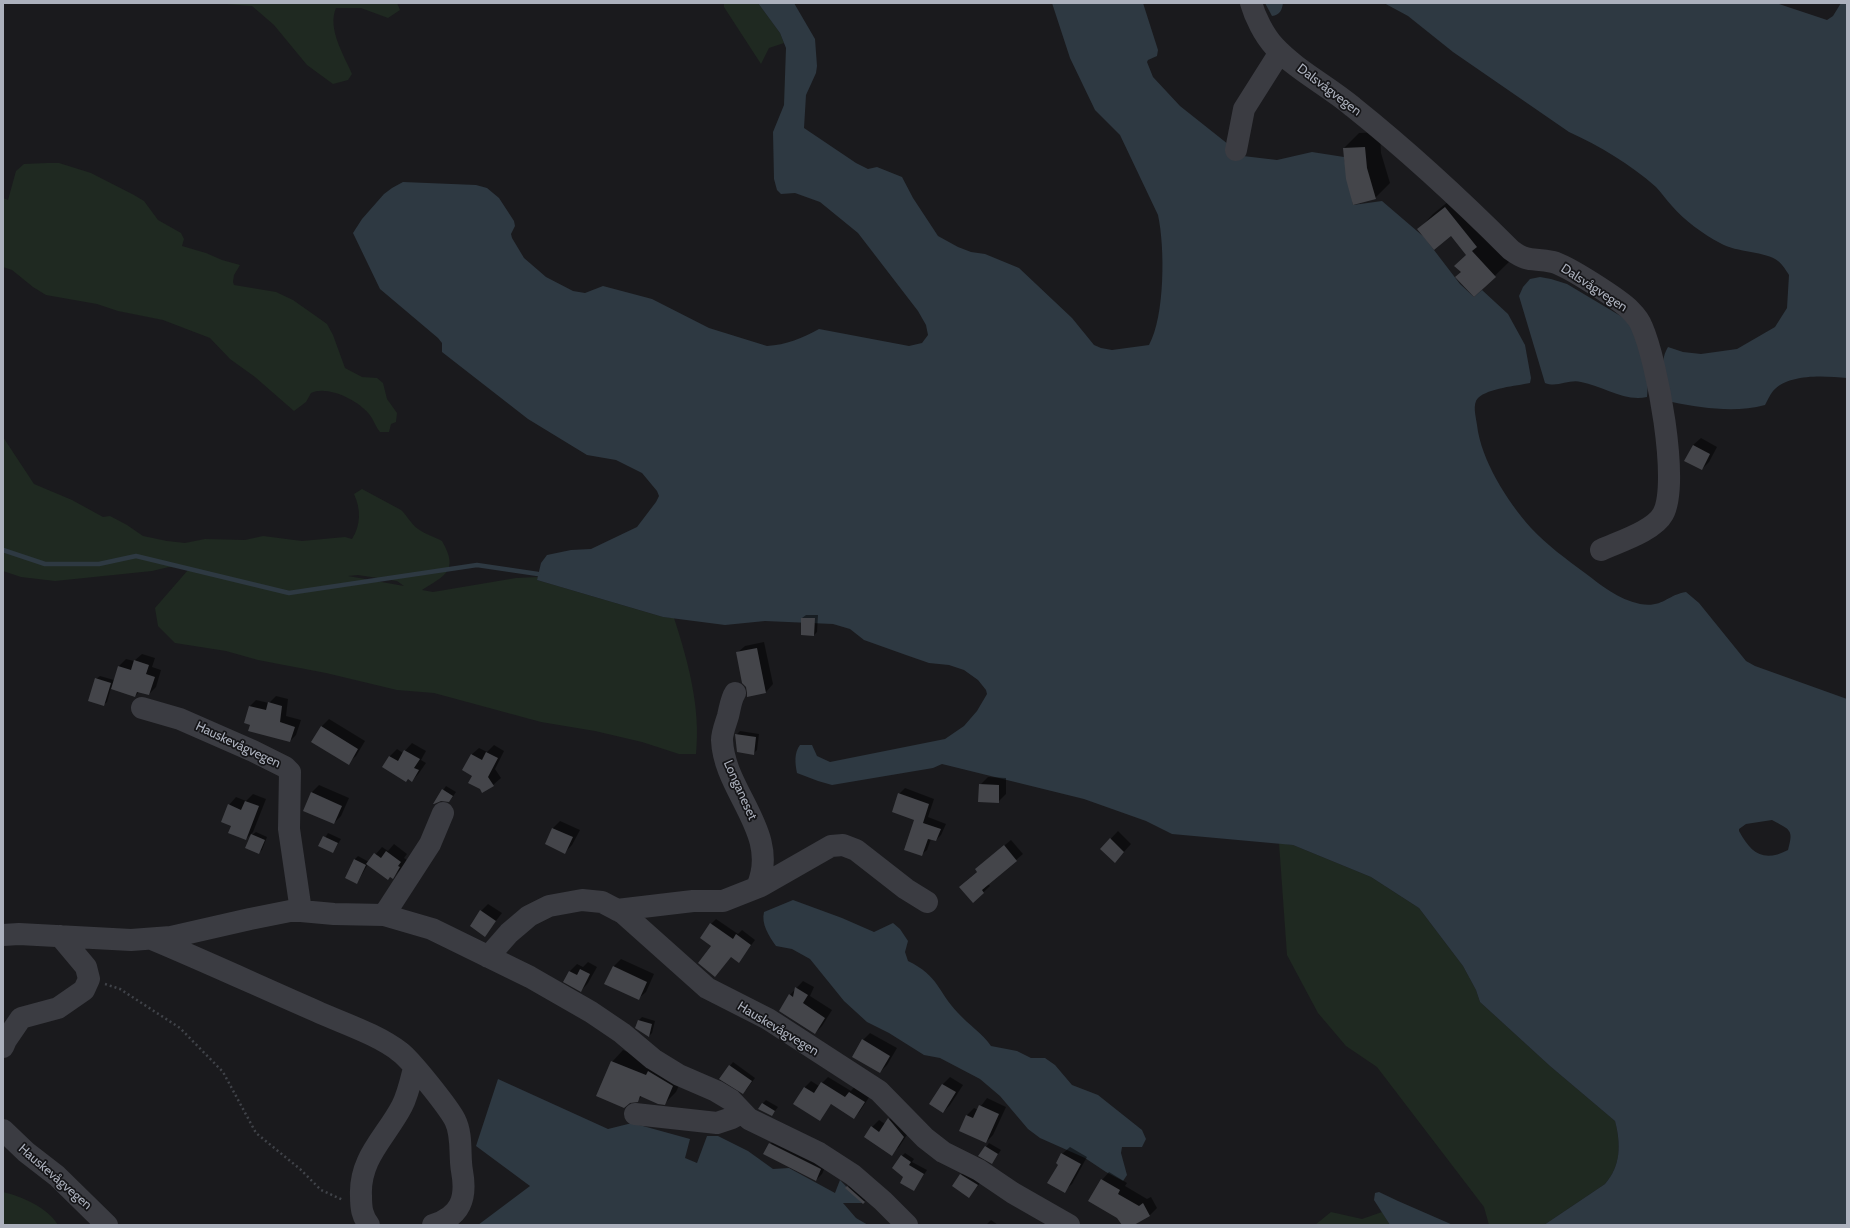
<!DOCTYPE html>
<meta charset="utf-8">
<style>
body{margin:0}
#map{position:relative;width:1850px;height:1228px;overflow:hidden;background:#1a1a1d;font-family:Cabin,sans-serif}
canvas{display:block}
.frame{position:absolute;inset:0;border:4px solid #acb1bd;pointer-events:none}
</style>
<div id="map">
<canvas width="1850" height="1228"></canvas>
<div class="frame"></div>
</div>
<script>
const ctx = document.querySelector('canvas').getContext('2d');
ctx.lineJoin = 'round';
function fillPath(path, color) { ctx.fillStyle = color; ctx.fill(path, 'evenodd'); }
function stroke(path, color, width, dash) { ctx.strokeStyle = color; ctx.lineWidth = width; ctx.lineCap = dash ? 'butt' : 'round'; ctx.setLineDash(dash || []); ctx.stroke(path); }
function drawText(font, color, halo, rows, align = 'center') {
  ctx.font = font + ' Cabin,sans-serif'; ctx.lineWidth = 3.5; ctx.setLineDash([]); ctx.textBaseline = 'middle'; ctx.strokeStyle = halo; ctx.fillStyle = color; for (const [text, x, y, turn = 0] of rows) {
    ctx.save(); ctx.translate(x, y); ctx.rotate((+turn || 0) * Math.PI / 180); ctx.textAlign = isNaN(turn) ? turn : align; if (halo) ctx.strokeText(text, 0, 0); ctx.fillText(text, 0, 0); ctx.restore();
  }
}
fillPath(new Path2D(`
 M 213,3 L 397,3 L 400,10 L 388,18 L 361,8 L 336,8 C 327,29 344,55 352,74 L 348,80 L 333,84 L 307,65 L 274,25 L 252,6 Z
 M 724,3 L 758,3 L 780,33 L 784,43 L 769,48 L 761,64 L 724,7 Z
 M 47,163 L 59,163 L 91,173 L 134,195 L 144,201 L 158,220 L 181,233 L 184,239 L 182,246 L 206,253 L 222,260 L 240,265 L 234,275 L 233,282 L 234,285 L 276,292 L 293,300 L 320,319 L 327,324 L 333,335 L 345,368 L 362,377 L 377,378 L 383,383 L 387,399 L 397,413 L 396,422 L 391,424 L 389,432 L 380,432 C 375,426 374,420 369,414 C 358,400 327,385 311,393 L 306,402 L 294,411 L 255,377 L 230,359 L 210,338 L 163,320 L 118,311 L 97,304 L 46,295 L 33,287 L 12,270 L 3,267 L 3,198 L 8,200 L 16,171 L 24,164 Z
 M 3,437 L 34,484 L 72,500 L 103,517 L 110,516 L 127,525 L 143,536 L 167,541 L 185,543 L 205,539 L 245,540 L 263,536 L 302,541 L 345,537 L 352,539 C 361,525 361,509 354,494 L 362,489 L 401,510 C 406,514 411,524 418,529 C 425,534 435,537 442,541 C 460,572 443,576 422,590 L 433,592 L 516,578 L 538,577 L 537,580 L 663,617 L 674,618 C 688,661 701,708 696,754 L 679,754 L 642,742 L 595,731 L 541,722 L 434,693 L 397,690 L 326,673 L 258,660 L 226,651 L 175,643 L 158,626 L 155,608 L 188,570 L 183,568 L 169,567 L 152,571 L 55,581 L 21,577 L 3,571 ZM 358,575 L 397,581 L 404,586 L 348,576 Z
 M 1279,843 L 1293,845 L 1371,877 L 1419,908 L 1463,966 L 1476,990 L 1480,1002 L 1550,1066 L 1615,1121 C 1621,1144 1621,1166 1605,1184 L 1544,1225 L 1489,1225 L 1484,1207 L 1377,1067 L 1346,1046 L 1318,1013 L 1287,955 Z
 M 3,1192 C 23,1197 47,1207 58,1225 L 3,1225 Z
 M 1331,1212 L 1362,1219 L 1382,1212 L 1390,1225 L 1315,1225 Z`), '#1f2921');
fillPath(new Path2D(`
 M 758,3 L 794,3 L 815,39 L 817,66 L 816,73 L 806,95 L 804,128 L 856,163 L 868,169 L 877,167 L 902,177 L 913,198 L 938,236 L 958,247 L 971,252 L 985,254 L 1019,268 L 1072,318 L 1094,345 L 1101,348 L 1112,350 L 1149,345 C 1165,316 1165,247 1158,215 L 1120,135 L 1095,110 L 1070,58 L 1052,3 L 1143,3 L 1158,50 L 1157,56 L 1148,60 L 1147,62 L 1153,77 L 1180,106 L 1243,156 L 1277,160 L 1312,152 L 1344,157 L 1353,205 L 1382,201 L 1424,237 L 1460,284 L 1474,297 L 1482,290 L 1508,314 L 1525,345 L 1531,378 L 1530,383 C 1516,386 1489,388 1478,398 C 1472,404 1476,417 1477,425 C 1481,460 1507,501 1531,528 C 1547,545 1566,559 1585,573 C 1602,586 1618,599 1640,604 C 1663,608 1667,595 1686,592 L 1699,603 L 1746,661 L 1755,666 L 1847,699 L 1847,1225 L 1544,1225 L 1605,1184 C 1621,1166 1621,1144 1615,1121 L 1550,1066 L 1480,1002 L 1476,990 L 1463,966 L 1419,908 L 1371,877 L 1293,845 L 1172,834 L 1146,821 L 1084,799 L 942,764 L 933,768 L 832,785 L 818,781 L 797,773 C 795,763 794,753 800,745 L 812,745 L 817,756 L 830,762 L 945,739 L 964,726 L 977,711 L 987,694 L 986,690 L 978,680 L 964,670 L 949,665 L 929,663 L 906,655 L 864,640 L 850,629 L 833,624 L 765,621 L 725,625 L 663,617 L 537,580 L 541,563 L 547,555 L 571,550 L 591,549 L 637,527 L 656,502 L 659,496 L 657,491 L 642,473 L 616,460 L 587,455 L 528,419 L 442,352 L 442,343 L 438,338 L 380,289 L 353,233 L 362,219 L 384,194 L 392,188 L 403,182 L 476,185 L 487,188 L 499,198 L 514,221 L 515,226 L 511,234 L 512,238 L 524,258 L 546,277 L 573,291 L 585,293 L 603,286 L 652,299 L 709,328 L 767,346 C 786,345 803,338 819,329 L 909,346 L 922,343 L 928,335 L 926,325 L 918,311 L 858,233 L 820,202 L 795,193 L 781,194 L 777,190 L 774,179 L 773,132 L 784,105 L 786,48 L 780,33 ZM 1772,820 C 1790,830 1794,829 1788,850 C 1763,863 1751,853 1739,831 L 1739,829 L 1746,824 Z
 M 1265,3 L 1283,3 C 1282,10 1280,15 1272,16 Z
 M 1384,3 L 1776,3 L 1827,20 L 1833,16 L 1841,3 L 1847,3 L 1847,378 C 1825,376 1789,373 1773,391 C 1770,395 1767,401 1765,405 C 1735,413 1702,408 1672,402 C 1667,383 1657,365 1668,347 L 1683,352 L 1701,354 L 1737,349 L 1775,327 L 1787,308 L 1789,275 C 1786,270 1782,264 1778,261 C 1766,251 1737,253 1720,243 C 1703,234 1684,220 1672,206 C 1666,200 1662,193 1656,187 C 1630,164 1600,146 1569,132 L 1453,52 L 1408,16 Z
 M 1540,277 L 1551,279 L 1567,284 L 1624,318 L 1638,333 L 1649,368 L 1647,397 C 1624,402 1603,386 1581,382 C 1569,379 1557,388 1545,383 L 1519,296 L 1523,287 L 1530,279 Z
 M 793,900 L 842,918 L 874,932 L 893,923 L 900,929 L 908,941 L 905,952 L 908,961 C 939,976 938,992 958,1013 C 969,1025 982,1033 991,1046 L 1017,1051 L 1031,1058 L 1045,1058 L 1055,1065 L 1072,1085 L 1098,1095 L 1142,1130 L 1146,1139 L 1142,1147 L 1122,1147 L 1121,1153 L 1127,1175 L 1123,1181 L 1106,1172 L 1085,1158 L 1040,1138 L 1028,1129 L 1000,1096 L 980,1079 L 940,1058 L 924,1055 L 889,1033 L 867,1022 L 844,1001 L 810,959 L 792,949 L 776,946 C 769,936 761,924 764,912 Z
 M 498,1079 L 608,1129 L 632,1123 L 690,1139 L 685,1158 L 697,1163 L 707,1136 L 718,1136 L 748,1151 L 773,1169 L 789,1168 L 835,1193 L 840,1180 L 862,1203 L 843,1203 L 856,1218 L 868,1225 L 478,1225 L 530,1186 L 476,1146 Z
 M 1379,1192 L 1398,1201 L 1453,1225 L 1390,1225 L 1374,1200 L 1375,1193 Z`), '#2e3942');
fillPath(new Path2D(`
 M 1380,132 L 1381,153 L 1390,183 L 1375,198 L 1344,148 L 1359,133 Z
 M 1460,192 L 1510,261 L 1474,296 L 1462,272 L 1467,255 L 1451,235 L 1419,229 L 1433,214 Z
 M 1701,438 L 1717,447 L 1709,462 L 1702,469 L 1693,445 Z
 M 806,615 L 818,615 L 817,632 L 814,635 L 802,618 Z
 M 764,642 L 773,684 L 766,692 L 747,687 L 737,653 L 745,646 Z
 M 142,654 L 155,658 L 152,667 L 161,670 L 156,687 L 149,694 L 140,691 L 135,696 L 111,688 L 107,702 L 103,705 L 96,679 L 100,676 L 114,680 L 119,666 L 126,659 L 134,661 Z
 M 276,696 L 288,699 L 286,716 L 301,720 L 296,735 L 290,741 L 245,723 L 250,706 L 256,700 L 269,703 Z
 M 329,719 L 365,741 L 356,756 L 348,763 L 313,742 L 322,726 Z
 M 740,731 L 759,734 L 757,750 L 753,754 L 736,735 Z
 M 412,743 L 426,751 L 421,760 L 426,763 L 419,773 L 412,781 L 383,767 L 390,756 L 397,749 L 403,753 Z
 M 494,745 L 504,751 L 495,769 L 501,778 L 493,785 L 473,775 L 471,755 L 479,748 L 487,752 Z
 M 988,777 L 1006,778 L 1006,794 L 998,802 L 980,785 Z
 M 319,785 L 349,798 L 341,816 L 334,823 L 312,792 Z
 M 446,786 L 456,792 L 452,798 L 449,801 L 442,800 L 435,802 Z
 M 905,788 L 934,799 L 928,817 L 946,824 L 941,835 L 936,840 L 931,839 L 927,850 L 921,855 L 915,819 L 899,794 Z
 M 253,794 L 266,799 L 253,832 L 246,839 L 233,825 L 229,805 L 236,797 L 246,801 Z
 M 560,821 L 580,830 L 572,845 L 565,852 L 546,843 L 553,828 Z
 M 1118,831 L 1131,844 L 1122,854 L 1101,849 Z
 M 253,832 L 252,835 L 256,832 L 267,837 L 262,850 L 258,853 L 247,848 Z
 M 328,833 L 341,839 L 333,852 L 320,846 Z
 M 1011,840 L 1023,854 L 988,884 L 990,886 L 973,902 L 966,881 L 978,871 L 983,863 Z
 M 394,844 L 407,854 L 404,858 L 407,860 L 400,870 L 392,878 L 368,864 L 357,883 L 354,860 L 358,856 L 369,862 L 382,847 L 388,851 Z
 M 488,904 L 502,913 L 485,935 L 481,911 Z
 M 716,919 L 738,934 L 742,930 L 755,940 L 743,956 L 731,956 L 715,976 L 711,924 Z
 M 621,959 L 654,974 L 646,992 L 638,999 L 606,983 L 614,966 Z
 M 588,962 L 597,967 L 588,983 L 581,991 L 564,981 L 570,971 L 577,964 L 583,967 Z
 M 803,981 L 814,987 L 810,996 L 832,1010 L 822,1026 L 815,1033 L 790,995 Z
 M 642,1017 L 655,1021 L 652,1033 L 649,1036 L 638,1021 Z
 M 870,1033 L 897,1048 L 887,1065 L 880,1072 L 863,1040 Z
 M 623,1050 L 684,1075 L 676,1092 L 664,1104 L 642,1096 L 637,1101 L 612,1062 Z
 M 733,1062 L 755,1078 L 746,1090 L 721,1078 Z
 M 828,1077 L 851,1091 L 855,1086 L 870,1096 L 860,1111 L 854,1118 L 832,1103 L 819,1120 L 794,1104 L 805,1087 L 811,1081 L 819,1086 Z
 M 950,1077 L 963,1085 L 950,1105 L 943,1112 L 930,1104 L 943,1084 Z
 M 987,1098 L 1006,1107 L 993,1135 L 986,1142 L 960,1130 L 967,1115 L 974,1108 L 978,1110 Z
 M 766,1100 L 778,1107 L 772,1115 L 763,1103 Z
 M 896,1112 L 911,1129 L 899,1147 L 891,1154 L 872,1127 L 879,1120 L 885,1124 Z
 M 776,1137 L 827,1163 L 822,1174 L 816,1180 L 764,1153 Z
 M 989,1143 L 1001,1150 L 992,1163 L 980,1155 Z
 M 1070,1147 L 1087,1157 L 1072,1184 L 1064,1191 L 1059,1164 L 1062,1154 Z
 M 905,1153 L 914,1159 L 912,1162 L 927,1170 L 914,1190 L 905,1176 L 902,1156 Z
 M 968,1168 L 985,1177 L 969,1197 L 961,1175 Z
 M 1109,1172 L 1127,1183 L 1125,1186 L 1147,1199 L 1151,1197 L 1157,1208 L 1150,1215 L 1132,1225 L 1123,1225 L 1102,1180 Z
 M 851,1184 L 866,1199 L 863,1203 L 847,1188 Z
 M 991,1220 L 998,1225 L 986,1225 Z`), '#0007');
stroke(new Path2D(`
 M 3,550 L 45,564 L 99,564 L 136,556 L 289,593 L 477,565 L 538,574`), '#2e3942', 4.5);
fillPath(new Path2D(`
 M 1365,147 L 1367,168 L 1376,199 L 1353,205 L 1346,179 L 1343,148 Z
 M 1445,207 L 1477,247 L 1472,251 L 1496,277 L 1474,297 L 1455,277 L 1461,272 L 1454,266 L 1466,255 L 1451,236 L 1434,250 L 1417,229 Z
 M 1693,445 L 1710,454 L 1702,470 L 1684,461 Z
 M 801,618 L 815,618 L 814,636 L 801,635 Z
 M 757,648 L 766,693 L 747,697 L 747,693 L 746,687 L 742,683 L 736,652 Z
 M 134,660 L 149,665 L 146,674 L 155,677 L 149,695 L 137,692 L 135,697 L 111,689 L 118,666 L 131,670 Z
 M 95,678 L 111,683 L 104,706 L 88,701 Z
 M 268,702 L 282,706 L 280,722 L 295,727 L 290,742 L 248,731 L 250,725 L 244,723 L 249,706 L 266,710 Z
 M 321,726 L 358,749 L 349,765 L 311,742 Z
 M 735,734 L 756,737 L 754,755 L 737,752 Z
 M 404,750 L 420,759 L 414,768 L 419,770 L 412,782 L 408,779 L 406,782 L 382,767 L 389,756 L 398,761 Z
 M 486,752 L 498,758 L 488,777 L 494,786 L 482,793 L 480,789 L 468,783 L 472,776 L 462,770 L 471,754 L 482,760 Z
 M 979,784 L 999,785 L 999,803 L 978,802 Z
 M 442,789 L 453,796 L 449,802 L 441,801 L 434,804 L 433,804 Z
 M 311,792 L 342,806 L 334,824 L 303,811 Z
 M 898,793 L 929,804 L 923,823 L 941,829 L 936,841 L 928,839 L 922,856 L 904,850 L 914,820 L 892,812 Z
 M 245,801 L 259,806 L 246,840 L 228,833 L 231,826 L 221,822 L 228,804 L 241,810 Z
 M 552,828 L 573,837 L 565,854 L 545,844 Z
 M 251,834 L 265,840 L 259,854 L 245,848 Z
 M 323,836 L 338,843 L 333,853 L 318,846 Z
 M 1110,838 L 1124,852 L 1115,863 L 1100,849 Z
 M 1004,845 L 1017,861 L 982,890 L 984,893 L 973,903 L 959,887 L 977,872 L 975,869 Z
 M 386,851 L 401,862 L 398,866 L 400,867 L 393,879 L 390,877 L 388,880 L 366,864 L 374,853 L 381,858 Z
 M 354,859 L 366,865 L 357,884 L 345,878 Z
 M 480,910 L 496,921 L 485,937 L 470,926 Z
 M 710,923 L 733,939 L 736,934 L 751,945 L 739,963 L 731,957 L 715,977 L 698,963 L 711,946 L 700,938 Z
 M 613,966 L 647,982 L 639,1000 L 604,984 Z
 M 580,969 L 590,974 L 581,992 L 563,982 L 569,971 L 577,975 Z
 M 795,987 L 808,995 L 803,1003 L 825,1018 L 815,1034 L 779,1011 L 789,994 L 793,997 Z
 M 638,1020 L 652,1024 L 649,1037 L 635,1028 Z
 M 862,1039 L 890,1056 L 880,1073 L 852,1057 Z
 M 611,1061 L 646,1075 L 648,1071 L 673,1086 L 665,1105 L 658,1104 L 640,1096 L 638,1102 L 630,1103 L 624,1108 L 596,1096 Z
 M 729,1065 L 752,1081 L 743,1094 L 719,1079 Z
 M 821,1082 L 845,1097 L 849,1092 L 865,1102 L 854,1119 L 831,1104 L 820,1121 L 793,1104 L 804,1087 L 814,1093 Z
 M 942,1084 L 956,1092 L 943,1113 L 929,1104 Z
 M 762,1103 L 775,1111 L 772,1116 L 758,1109 Z
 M 979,1105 L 999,1114 L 986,1143 L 959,1131 L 966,1115 L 973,1118 Z
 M 888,1118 L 904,1137 L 892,1156 L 864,1137 L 871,1126 L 879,1132 Z
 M 769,1143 L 821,1169 L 816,1181 L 763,1154 Z
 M 985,1146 L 998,1154 L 992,1164 L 978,1156 Z
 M 1061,1153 L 1081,1164 L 1065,1193 L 1047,1183 L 1058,1165 L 1056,1163 Z
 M 901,1155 L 911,1162 L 909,1165 L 924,1174 L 914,1191 L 900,1183 L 903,1177 L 892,1168 Z
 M 960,1174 L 978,1185 L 969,1198 L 952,1186 Z
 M 1101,1179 L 1120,1190 L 1118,1194 L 1139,1206 L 1143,1203 L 1150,1216 L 1134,1225 L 1122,1225 L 1117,1218 L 1088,1201 Z
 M 847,1186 L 865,1202 L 863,1204 L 845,1188 Z`), '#44454a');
stroke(new Path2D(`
 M 105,984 L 120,989 L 180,1028 L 223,1072 L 256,1133 L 300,1169 L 321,1190 L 343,1200`), '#404349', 2.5, [2, 3]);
stroke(new Path2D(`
 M 1251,3 C 1255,17 1264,35 1274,46 C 1296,70 1328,86 1353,107 C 1408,151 1461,200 1511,250 C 1530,264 1533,257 1553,262 C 1568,266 1619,299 1630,310 C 1635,315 1640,321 1642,327 C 1657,361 1680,483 1663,514 C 1654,531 1618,542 1601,550
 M 1236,150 L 1244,109 L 1280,52
 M 735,693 C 731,699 730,708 728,716 C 726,723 722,732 722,740 C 724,792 781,833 757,887
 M 142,708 L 180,719 L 253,751 L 285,767 L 290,772 L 289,829 L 301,911
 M 617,910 L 693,901 L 723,901 L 761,886 L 831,846 L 843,845 L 856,850 L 906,889 L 927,902
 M 384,915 L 430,844 L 443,813
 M 3,935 L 19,934 L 131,940 L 171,937 L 250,919 L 290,911 L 301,911 L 334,914 L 384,915 L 432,929 L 530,977 L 591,1012 L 622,1033 L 653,1059 L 679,1075 L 716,1091 L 731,1100 L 749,1119 L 819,1153 L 853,1175 L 883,1201 L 907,1225
 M 152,939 C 207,962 261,987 316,1011 C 342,1023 377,1034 400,1052 C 411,1060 449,1108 455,1120 C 463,1136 459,1155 462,1171 C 467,1198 461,1216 433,1225
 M 488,957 L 509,933 L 529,916 L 549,906 L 582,900 L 602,902 L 623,913 L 707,988 L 768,1019 L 879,1091 L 925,1138 L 943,1152 L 979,1170 L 1013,1193 L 1069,1225
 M 3,1047 L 6,1040 L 21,1018 L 58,1008 L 84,990 L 89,979 L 86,967 L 60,936
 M 635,1114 L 717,1123 L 732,1118 L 739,1114 L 740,1110
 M 3,1130 L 26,1152 L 57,1176 L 107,1225
 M 369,1225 C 362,1216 361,1208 361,1196 C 359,1158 386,1137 402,1106 C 408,1094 411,1080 414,1068`), '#3b3c42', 22);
drawText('13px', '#acb1bd', '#151518', [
 ["Dalsvågvegen",1329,90,37],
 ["Dalsvågvegen",1594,288,33],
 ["Hauskevågvegen",238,745,25],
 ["Longaneset",740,790,66],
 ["Hauskevågvegen",778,1029,31],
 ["Hauskevågvegen",55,1177,41]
]);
</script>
